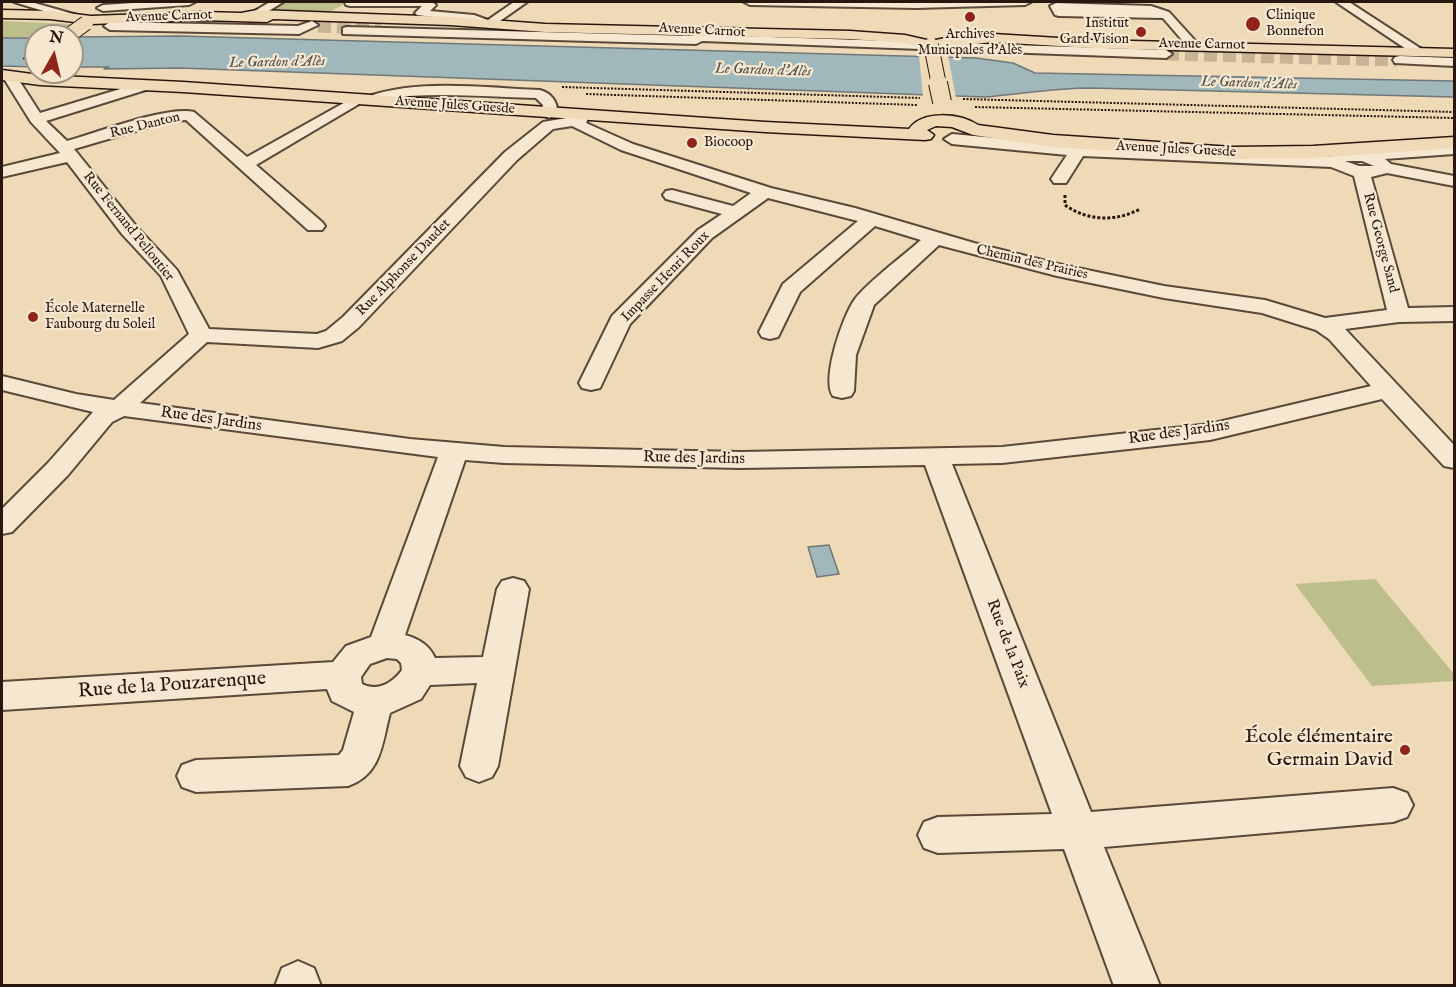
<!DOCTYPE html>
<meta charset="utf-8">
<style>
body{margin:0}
#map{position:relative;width:1456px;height:987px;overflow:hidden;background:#efdab7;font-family:"IM FELL English",serif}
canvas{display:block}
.frame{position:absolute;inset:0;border:3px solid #28170f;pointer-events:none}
.north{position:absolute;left:24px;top:24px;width:60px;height:60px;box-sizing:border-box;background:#f5e7d0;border:2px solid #a39483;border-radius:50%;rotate:8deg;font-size:16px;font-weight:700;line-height:24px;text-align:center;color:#28170f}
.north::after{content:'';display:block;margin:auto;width:21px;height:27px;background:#8f2418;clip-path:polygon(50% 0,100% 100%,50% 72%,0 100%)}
</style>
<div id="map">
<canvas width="1456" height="987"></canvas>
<div class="frame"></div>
<div class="north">N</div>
</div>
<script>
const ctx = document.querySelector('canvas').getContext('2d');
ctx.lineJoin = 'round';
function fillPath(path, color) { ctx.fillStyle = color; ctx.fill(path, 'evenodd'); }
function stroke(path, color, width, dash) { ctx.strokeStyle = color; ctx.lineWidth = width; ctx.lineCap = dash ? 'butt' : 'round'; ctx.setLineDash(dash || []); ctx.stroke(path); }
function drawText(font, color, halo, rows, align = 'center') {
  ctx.font = font + ' "IM FELL English",serif'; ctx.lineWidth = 4.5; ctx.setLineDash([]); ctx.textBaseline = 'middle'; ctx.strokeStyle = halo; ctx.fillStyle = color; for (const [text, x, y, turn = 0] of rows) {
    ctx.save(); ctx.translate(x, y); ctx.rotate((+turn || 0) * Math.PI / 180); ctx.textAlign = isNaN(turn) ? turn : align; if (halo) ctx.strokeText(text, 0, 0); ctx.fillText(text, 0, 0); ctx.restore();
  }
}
fillPath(new Path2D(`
 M 280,2 L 348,2 L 325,14 L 312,16 L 264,10 Z
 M 2,21 L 71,24 L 56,36 L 2,38 Z
 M 1375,579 L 1454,674 L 1454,681 L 1372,686 L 1295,584 Z`), '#bcbe8c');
const water = new Path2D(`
 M 179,36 L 976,58 L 1013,63 L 1035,73 L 1454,81 L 1454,97 L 1091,88 C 1055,88 1021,94 985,97 L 180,68 L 104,69 L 109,67 L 72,67 L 72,37 Z
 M 2,38 L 36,38 L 36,67 L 2,66 Z
 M 829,545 L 839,574 L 817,577 L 808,547 Z`);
fillPath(water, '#a0b7bb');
stroke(water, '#707776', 1.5);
fillPath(new Path2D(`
 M 919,55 L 948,55 L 956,98 L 923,97 Z`), '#efdab7');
stroke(new Path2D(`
 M 318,26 L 381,29
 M 1166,54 L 1397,60`), '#c7b395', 13, [13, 6]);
const minor = new Path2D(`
 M 14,2 L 31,2 L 77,15 L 79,17 L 73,20 Z
 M 148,2 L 195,2 L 189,5 L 103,11 L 97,8 L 103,5 Z
 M 270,2 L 283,2 L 261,16 L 253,16 L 253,12 Z
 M 345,2 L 432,2 L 436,5 L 430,11 L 474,15 L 488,20 L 514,2 L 527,2 L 490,28 L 473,22 L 417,15 L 415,13 L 422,6 L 350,6 L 346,5 Z
 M 744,2 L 1031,2 L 1025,5 L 916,8 L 750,5 Z
 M 1336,2 L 1349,2 L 1426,52 L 1420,56 L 1415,55 Z
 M 1056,3 L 1151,6 L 1169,12 L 1199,45 L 1197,48 L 1189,48 L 1163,18 L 1059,16 L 1055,15 L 1050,6 Z
 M 312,21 L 318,25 L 299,34 L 110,30 L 104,26 L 110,22 L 298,26 Z
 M 347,27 L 693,36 L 706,27 L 712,31 L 708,35 L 1166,50 L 1172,54 L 1166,58 L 702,41 L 696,44 L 343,34 L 343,28 Z
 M 1400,56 L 1454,58 L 1454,66 L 1395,63 L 1393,60 L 1395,57 Z
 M 10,73 L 15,74 L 40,113 L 147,81 L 154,85 L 152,88 L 46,121 L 67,141 C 95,133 169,105 194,112 L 247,157 L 358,95 L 364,98 C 415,78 486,88 540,90 C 551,93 558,102 557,113 L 549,118 L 541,113 L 543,105 L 536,98 C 494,97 451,93 409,96 C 396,97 375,109 364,101 L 256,165 L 322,222 L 325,226 L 322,230 L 308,230 L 186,120 L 170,121 L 74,149 L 136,226 L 177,270 L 209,329 L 317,334 L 326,331 L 343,317 L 505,152 L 543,122 L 572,117 L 577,112 L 582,110 L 590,115 L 586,123 L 633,144 L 771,188 L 855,208 L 974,243 L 1058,264 L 1164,286 L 1265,300 L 1325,318 L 1387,310 L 1354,176 L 1331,167 L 1083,156 L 1066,183 L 1054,183 L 1051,179 L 1067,155 L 952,144 L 944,139 L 952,134 L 1095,147 L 1329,157 L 1347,151 L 1370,153 L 1386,149 L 1454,144 L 1454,154 L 1385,159 L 1391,164 L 1454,176 L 1454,186 L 1387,173 L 1371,177 L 1408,308 L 1454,307 L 1454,321 L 1399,322 L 1345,329 L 1454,445 L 1454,468 L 1444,466 L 1382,399 L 1210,440 L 1002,463 L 952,464 L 1091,812 L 1393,788 L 1407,793 L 1413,805 L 1407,817 L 1393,822 L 1104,847 L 1160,986 L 1114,986 L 1064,849 L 938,853 L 924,848 L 918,835 L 924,822 L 938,817 L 1052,814 L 925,465 L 741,468 L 504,463 L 465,460 L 405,635 C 419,639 429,645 435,658 L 483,657 L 497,589 L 502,581 L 513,578 L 524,581 L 529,589 L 498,766 L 492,777 L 479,782 L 466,777 L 460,766 L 477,683 L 430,685 L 421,699 L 390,713 C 382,743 382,774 348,786 L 196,792 L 182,787 L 177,776 L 182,765 L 196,760 L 339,755 L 343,750 L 354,712 L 332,701 L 327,689 L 2,710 L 2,682 L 333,662 L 346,646 L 371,637 L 438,457 L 124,416 L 112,422 L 68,475 L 12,532 L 2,534 L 2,509 L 48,463 L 93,412 L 2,390 L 2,376 L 76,394 L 114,400 L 189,334 L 161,276 L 122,234 L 67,162 L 2,177 L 2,167 L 60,153 L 31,122 L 3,77 ZM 572,126 L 621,150 L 751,193 L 733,206 L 672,190 L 666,191 L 663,195 L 666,199 L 722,214 L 698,230 L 612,316 L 579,383 L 582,388 L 591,390 L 600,388 L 630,324 L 712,238 L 768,198 L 858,221 L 783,284 L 759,332 L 762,337 L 770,339 L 778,337 L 800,292 L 875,226 L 921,240 C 903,256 869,281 855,299 C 843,315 821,379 833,396 L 842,398 L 851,396 L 854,391 L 856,355 L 874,305 L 939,245 L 1057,276 L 1164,298 L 1262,313 L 1316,330 L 1329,339 L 1371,386 L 1210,424 L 1002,447 L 741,452 L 504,447 L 410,439 L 140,403 L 207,342 L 318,348 L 342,341 L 359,327 L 517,160 L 553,129 ZM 1345,161 L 1362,161 L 1374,166 L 1359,166 ZM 387,658 L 397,659 L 401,663 L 402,670 C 393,683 377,692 362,684 L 361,677 L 370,664 Z
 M 298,961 L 314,968 L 321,986 L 275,986 L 282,968 Z`);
const major = new Path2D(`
 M 2,10 L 50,11 L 91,16 L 202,12 L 241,13 L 257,10 L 450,17 L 545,24 L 850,31 L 905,35 L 931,41 L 950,37 L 993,34 L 1092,40 L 1454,49 L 1454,57 L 1092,48 L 993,42 L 931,49 L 905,43 L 850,39 L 545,32 L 450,25 L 273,19 L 267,22 L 202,20 L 91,24 L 50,19 L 2,18 Z
 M 2,70 L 40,75 L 183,82 L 765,122 L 909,129 C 922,110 960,113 978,125 L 1053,135 L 1233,147 L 1313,146 L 1454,137 L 1454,148 L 1313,158 L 1233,159 L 1053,147 L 973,135 L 952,127 L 936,126 L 927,130 L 934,135 L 931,139 L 925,140 L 765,132 L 183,92 L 40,85 L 2,80 Z`);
stroke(minor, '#5a4839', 4);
stroke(major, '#28170f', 3);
stroke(new Path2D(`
 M 23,59 L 36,50`), '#28170f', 1.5, [2, 1.5]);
stroke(new Path2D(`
 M 562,87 L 920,98
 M 586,94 L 917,105
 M 963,99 L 1454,112
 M 975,107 L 1454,118`), '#28170f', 2, [2, 1.5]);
stroke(new Path2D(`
 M 1065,195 L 1065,205 C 1087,221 1116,222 1140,209`), '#28170f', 3, [3, 2]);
fillPath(minor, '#f5e7d0');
fillPath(major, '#efdab7');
const majorBridgeFar1 = new Path2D(`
 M 68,36 L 86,23
 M 931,45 L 939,85`);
const majorBridge = new Path2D(`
 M 938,83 L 942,102`);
stroke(majorBridgeFar1, '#28170f', 16, []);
stroke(majorBridge, '#28170f', 20, []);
stroke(majorBridgeFar1, '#efdab7', 14);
stroke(majorBridge, '#efdab7', 18);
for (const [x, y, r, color] of [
 [970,17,6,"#8f2418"],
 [1253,24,8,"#8f2418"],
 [1141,32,6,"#8f2418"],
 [692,143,6,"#8f2418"],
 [33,317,6,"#8f2418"],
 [1405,750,6,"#8f2418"]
]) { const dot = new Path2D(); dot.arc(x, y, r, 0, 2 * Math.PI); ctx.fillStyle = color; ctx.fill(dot); stroke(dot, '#f5e7d0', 2); }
drawText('14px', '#28170f', '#f5e7d0', [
 ["Clinique",1266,16],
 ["Bonnefon",1266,32],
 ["Institut",1129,24,"right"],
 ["Gard Vision",1129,40,"right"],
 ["Archives",970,35,"center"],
 ["Municpales d'Alès",970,51,"center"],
 ["Biocoop",704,143],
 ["École Maternelle",45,309],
 ["Faubourg du Soleil",45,325]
], 'left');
drawText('14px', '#28170f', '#f5e7d0', [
 ["Avenue Carnot",169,17,-2],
 ["Avenue Carnot",702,31,3],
 ["Avenue Carnot",1202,45,1],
 ["Avenue Jules Guesde",455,106,4],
 ["Rue Danton",145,126,-14],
 ["Avenue Jules Guesde",1176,150,3],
 ["Rue Fernand Pelloutier",128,227,51],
 ["Rue George Sand",1380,243,75],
 ["Chemin des Prairies",1032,263,13],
 ["Rue Alphonse Daudet",404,268,-46],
 ["Impasse Henri Roux",666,277,-46]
]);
drawText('italic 15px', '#524f4b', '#f5e7d0', [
 ["Le Gardon d'Alès",277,63,-1],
 ["Le Gardon d'Alès",763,71,2],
 ["Le Gardon d'Alès",1249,84,2]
]);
drawText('16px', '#28170f', '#f5e7d0', [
 ["Rue des Jardins",211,420,8],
 ["Rue des Jardins",1179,433,-8],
 ["Rue des Jardins",694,459,1],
 ["Rue de la Paix",1007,644,69]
]);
drawText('20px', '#28170f', '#f5e7d0', [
 ["Rue de la Pouzarenque",172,686,-4]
]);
drawText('20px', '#28170f', '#f5e7d0', [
 ["École élémentaire",1393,738],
 ["Germain David",1393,761]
], 'right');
</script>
